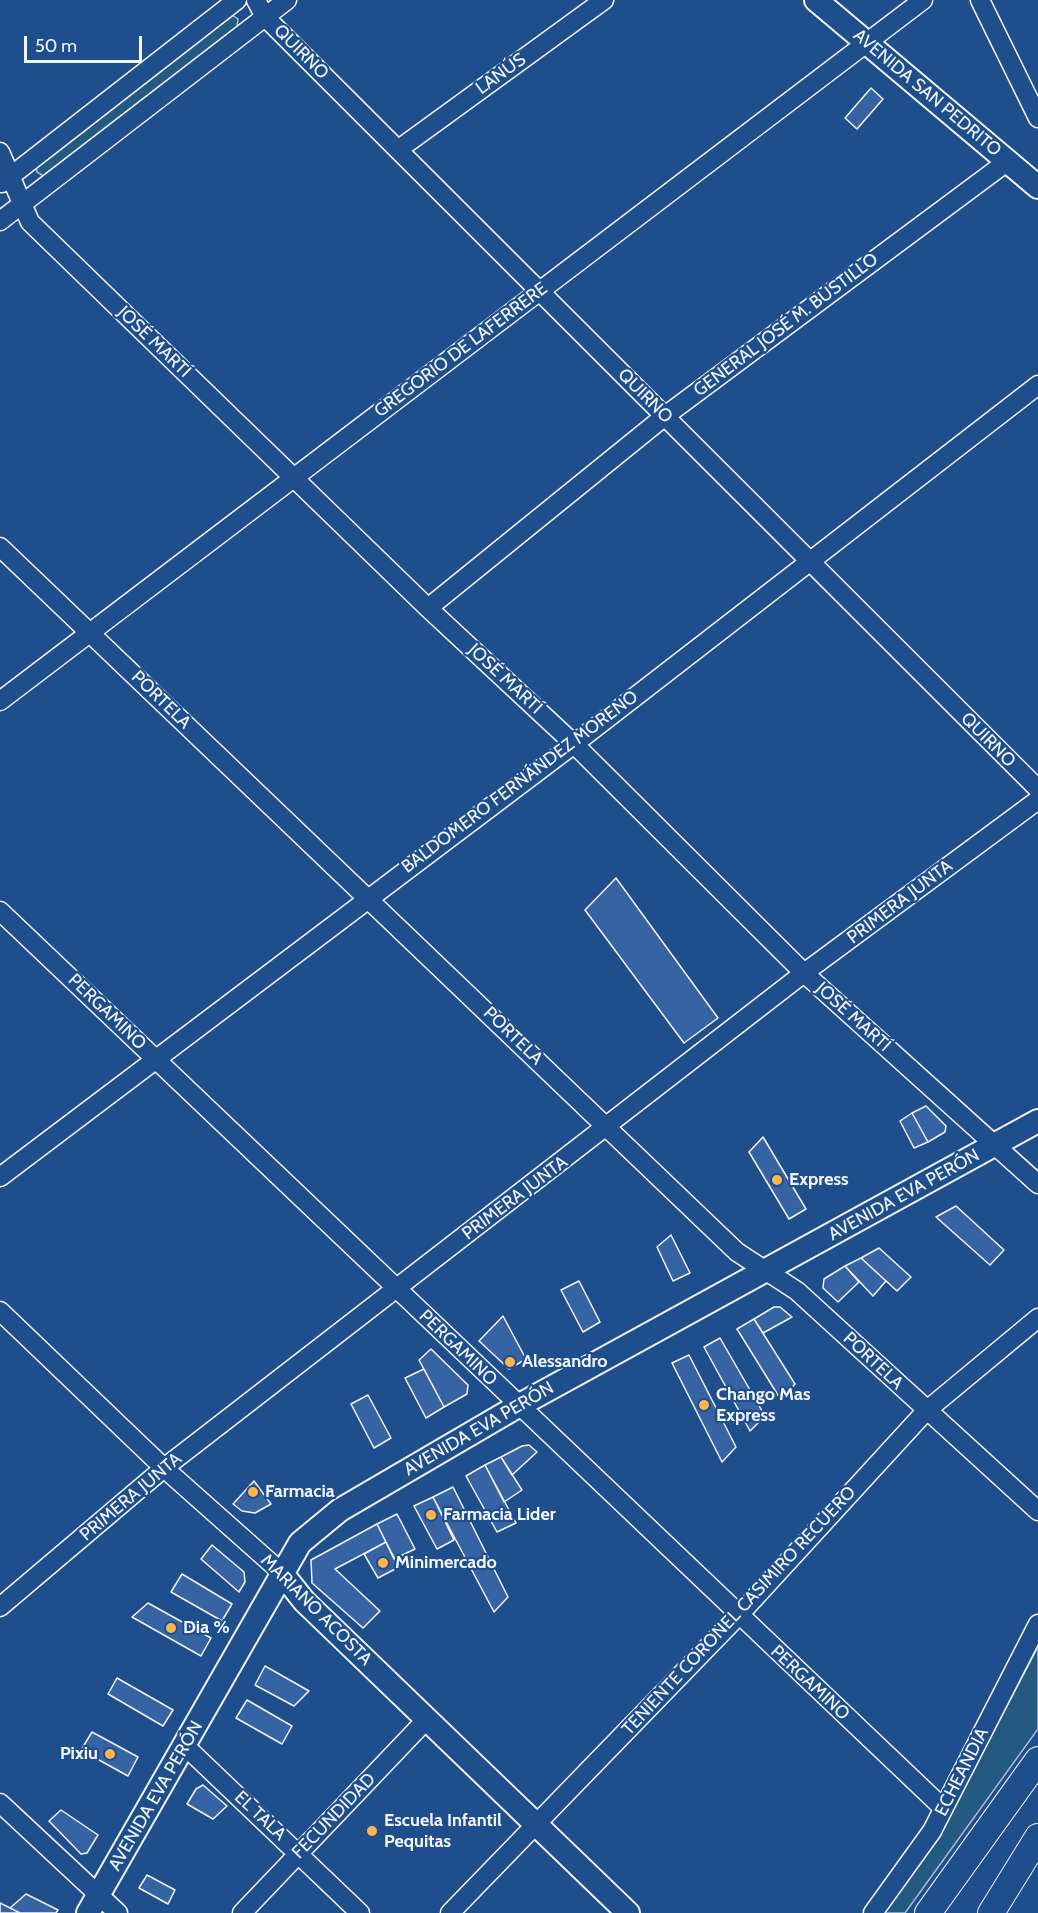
<!DOCTYPE html>
<meta charset="utf-8">
<style>
body{margin:0}
#map{position:relative;width:1038px;height:1913px;overflow:hidden;background:#1f4e8c;font-family:Cabin,sans-serif}
canvas{display:block}
.scale{position:absolute;left:24px;top:36px;width:118px;height:27px;box-sizing:border-box;border:3px solid #f2f6ff;border-top:0;padding-left:8px;font-size:18px;line-height:21px;white-space:nowrap;color:#f2f6ff;-webkit-text-stroke:4px #1f4e8c;paint-order:stroke}
</style>
<div id="map">
<canvas width="1038" height="1913"></canvas>
<div class="scale">50 m</div>
</div>
<script>
const ctx = document.querySelector('canvas').getContext('2d');
ctx.lineJoin = 'round';
function fillPath(path, color) { ctx.fillStyle = color; ctx.fill(path, 'evenodd'); }
function stroke(path, color, width, dash) { ctx.strokeStyle = color; ctx.lineWidth = width; ctx.lineCap = dash ? 'butt' : 'round'; ctx.setLineDash(dash || []); ctx.stroke(path); }
function drawText(font, color, halo, rows, align = 'center') {
  ctx.font = font + ' Cabin,sans-serif'; ctx.lineWidth = 4.5; ctx.setLineDash([]); ctx.textBaseline = 'middle'; ctx.strokeStyle = halo; ctx.fillStyle = color; for (const [text, x, y, turn = 0] of rows) {
    ctx.save(); ctx.translate(x, y); ctx.rotate((+turn || 0) * Math.PI / 180); ctx.textAlign = isNaN(turn) ? turn : align; if (halo) ctx.strokeText(text, 0, 0); ctx.fillText(text, 0, 0); ctx.restore();
  }
}
const green = new Path2D(`
 M 232,15 L 238,19 L 237,28 L 45,177 L 37,172 L 36,167 Z
 M 1038,1647 L 1038,1729 L 905,1913 L 884,1913 L 939,1837 L 952,1801 L 979,1759 Z`);
fillPath(green, '#245a82');
stroke(green, '#a8bbd7', 1.5);
const building = new Path2D(`
 M 871,88 L 883,99 L 857,129 L 845,118 Z
 M 616,878 L 718,1018 L 684,1043 L 585,910 Z
 M 926,1106 L 946,1126 L 945,1132 L 928,1142 L 912,1113 Z
 M 912,1113 L 928,1142 L 914,1148 L 900,1121 Z
 M 763,1137 L 806,1209 L 789,1219 L 749,1152 Z
 M 956,1206 L 1004,1250 L 990,1265 L 936,1217 Z
 M 671,1235 L 690,1273 L 673,1281 L 657,1247 Z
 M 879,1248 L 911,1277 L 897,1291 L 861,1258 Z
 M 861,1258 L 886,1281 L 873,1296 L 845,1266 Z
 M 845,1266 L 859,1282 L 838,1302 L 823,1288 L 824,1279 Z
 M 579,1281 L 600,1322 L 583,1332 L 561,1290 Z
 M 774,1307 L 780,1307 L 792,1317 L 763,1333 L 754,1319 Z
 M 503,1316 L 526,1359 L 509,1369 L 479,1341 Z
 M 754,1319 L 795,1384 L 781,1400 L 737,1329 Z
 M 720,1338 L 765,1416 L 750,1431 L 704,1347 Z
 M 431,1349 L 468,1385 L 467,1394 L 444,1407 L 419,1360 Z
 M 689,1355 L 736,1447 L 722,1462 L 672,1363 Z
 M 424,1369 L 444,1407 L 426,1418 L 405,1378 Z
 M 368,1395 L 391,1438 L 374,1448 L 351,1404 Z
 M 529,1445 L 537,1452 L 512,1475 L 501,1457 L 522,1446 Z
 M 501,1457 L 522,1490 L 504,1502 L 485,1465 Z
 M 485,1465 L 516,1523 L 497,1532 L 466,1476 Z
 M 254,1481 L 271,1504 L 255,1513 L 242,1511 L 233,1504 Z
 M 453,1487 L 508,1597 L 494,1612 L 433,1497 Z
 M 433,1497 L 454,1540 L 437,1549 L 414,1506 Z
 M 397,1514 L 415,1549 L 394,1559 L 377,1524 Z
 M 377,1524 L 386,1542 L 335,1569 L 380,1611 L 363,1628 L 312,1583 L 311,1560 Z
 M 386,1542 L 399,1567 L 378,1578 L 364,1554 Z
 M 212,1545 L 244,1572 L 245,1582 L 239,1592 L 201,1559 Z
 M 182,1574 L 232,1604 L 222,1621 L 171,1592 Z
 M 148,1603 L 211,1638 L 201,1656 L 132,1617 Z
 M 265,1666 L 309,1691 L 294,1706 L 255,1685 Z
 M 117,1678 L 173,1710 L 163,1726 L 108,1694 Z
 M 247,1700 L 292,1726 L 282,1744 L 236,1718 Z
 M 92,1732 L 138,1757 L 128,1776 L 81,1750 Z
 M 203,1785 L 227,1806 L 213,1819 L 187,1804 L 196,1789 Z
 M 61,1810 L 98,1835 L 87,1853 L 81,1854 L 49,1821 Z
 M 147,1875 L 175,1890 L 168,1904 L 139,1888 Z
 M 26,1894 L 58,1910 L 56,1913 L 20,1913 L 10,1908 Z
 M 0,1903 L 20,1913 L 0,1913 Z`);
fillPath(building, '#3563a3');
stroke(building, '#f2f6ff', 1.5);
const minor = new Path2D(`
 M 256,0 L 265,17 L 1038,789
 M 980,0 L 1038,118
 M 399,149 L 604,0
 M 0,152 L 30,222 L 428,608 L 574,744 L 804,973 L 1038,1184
 M 2,183 L 237,0
 M 0,221 L 287,0
 M 0,547 L 737,1252 L 797,1291 L 1038,1511
 M 428,608 L 665,416 L 1008,161
 M 0,701 L 923,0
 M 0,911 L 943,1808
 M 0,1177 L 574,744 L 1038,385
 M 0,1311 L 164,1468 L 281,1572
 M 0,1607 L 164,1468 L 804,973 L 1038,800
 M 185,1746 L 360,1913
 M 0,1803 L 118,1913
 M 242,1913 L 427,1719
 M 450,1913 L 739,1615 L 926,1411 L 1038,1318
 M 873,1913 L 932,1831 L 1038,1624`);
const major = new Path2D(`
 M 816,0 L 1038,187
 M 281,1572 L 304,1601 L 628,1913
 M 88,1913 L 300,1543 L 340,1510 L 518,1406 L 1038,1121`);
const highway = new Path2D(`
 M 928,1913 L 1038,1760
 M 991,1913 L 1038,1837`);
stroke(minor, '#f2f6ff', 21);
stroke(major, '#f2f6ff', 26);
stroke(highway, '#f2f6ff', 28);
stroke(minor, '#1f4e8c', 18);
stroke(major, '#1f4e8c', 22);
stroke(highway, '#1f4e8c', 26);
for (const [x, y, r, color] of [
 [777,1180,6,"#ffb74d"],
 [510,1362,6,"#ffb74d"],
 [704,1405,6,"#ffb74d"],
 [253,1492,6,"#ffb74d"],
 [431,1515,6,"#ffb74d"],
 [383,1563,6,"#ffb74d"],
 [171,1628,6,"#ffb74d"],
 [110,1754,6,"#ffb74d"],
 [372,1831,6,"#ffb74d"]
]) { const dot = new Path2D(); dot.arc(x, y, r, 0, 2 * Math.PI); ctx.fillStyle = color; ctx.fill(dot); stroke(dot, '#1f4e8c', 2); }
drawText('18px', '#f2f6ff', '#1f4e8c', [
 ["QUIRNO",301,52,45],
 ["LANÚS",501,74,-36],
 ["AVENIDA SAN PEDRITO",927,93,40],
 ["GENERAL JOSÉ M. BUSTILLO",786,325,-37],
 ["JOSÉ MARTÍ",154,342,44],
 ["GREGORIO DE LAFERRERE",461,350,-37],
 ["QUIRNO",645,396,45],
 ["JOSÉ MARTÍ",505,679,43],
 ["PORTELA",161,700,44],
 ["QUIRNO",988,740,45],
 ["BALDOMERO FERNÁNDEZ MORENO",520,782,-37],
 ["PRIMERA JUNTA",900,902,-37],
 ["PERGAMINO",107,1012,44],
 ["JOSÉ MARTÍ",853,1017,42],
 ["PORTELA",513,1036,44],
 ["AVENIDA EVA PERÓN",904,1195,-29],
 ["PRIMERA JUNTA",515,1198,-37],
 ["PERGAMINO",458,1348,44],
 ["PORTELA",873,1361,43],
 ["AVENIDA EVA PERÓN",479,1429,-30],
 ["PRIMERA JUNTA",131,1497,-40],
 ["MARIANO ACOSTA",316,1610,45],
 ["TENIENTE CORONEL CASIMIRO RECUERO",739,1611,-47],
 ["PERGAMINO",810,1683,43],
 ["ECHEANDIA",962,1772,-63],
 ["AVENIDA EVA PERÓN",156,1796,-60],
 ["EL TALA",260,1816,43],
 ["FECUNDIDAD",334,1816,-46]
]);
drawText('bold 18px', '#f2f6ff', '#1f4e8c', [
 ["Express",789,1180],
 ["Alessandro",522,1362],
 ["Chango Mas",716,1395],
 ["Express",716,1416],
 ["Farmacia",265,1492],
 ["Farmacia Lider",443,1515],
 ["Minimercado",395,1563],
 ["Dia %",183,1628],
 ["Pixiu",98,1754,"right"],
 ["Escuela Infantil",384,1821],
 ["Pequitas",384,1842]
], 'left');
</script>
